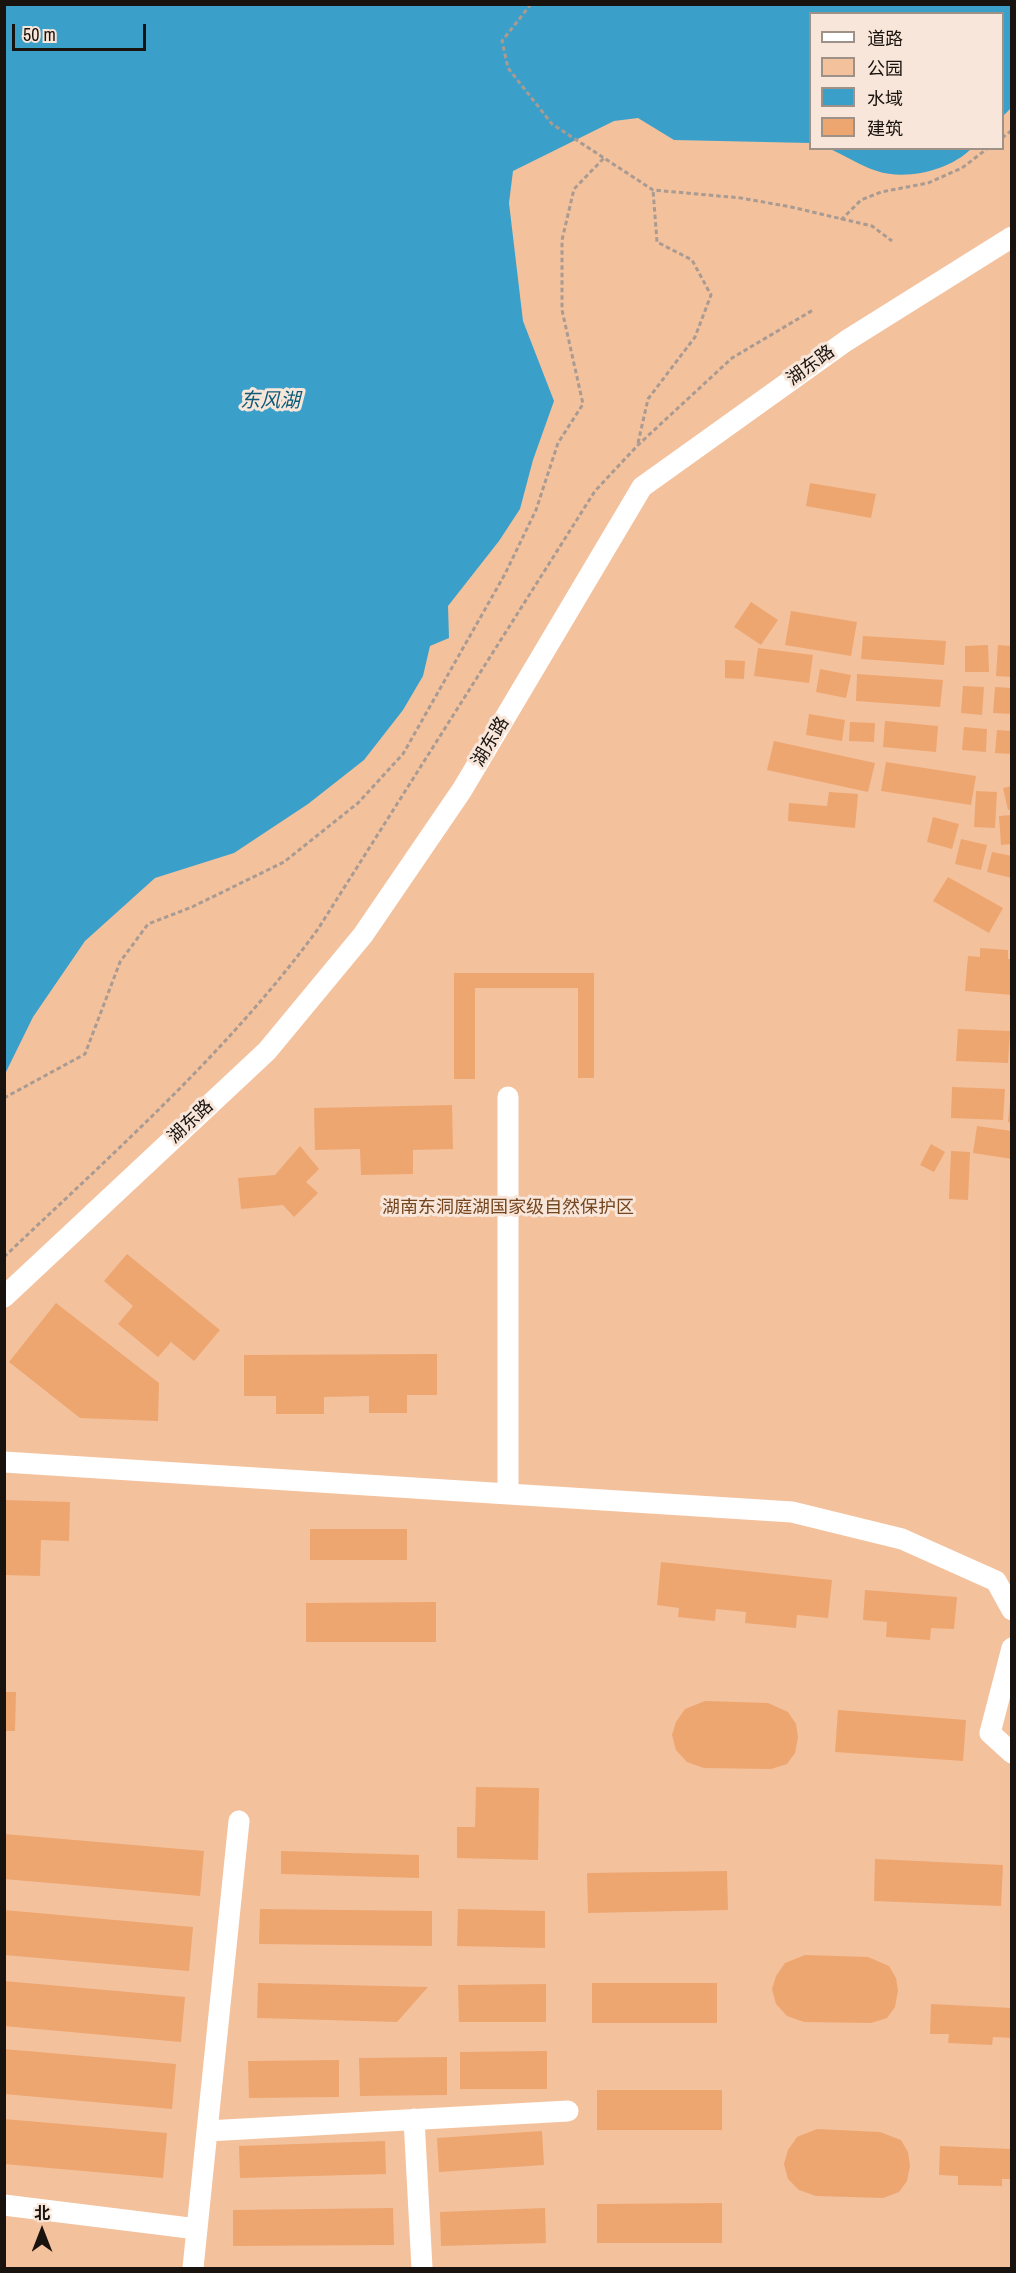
<!DOCTYPE html>
<meta charset="utf-8">
<style>
body{margin:0}
#map{position:relative;width:1016px;height:2273px;overflow:hidden;background:#f7e6d9;font-family:"Archivo Narrow","Noto Sans SC",sans-serif}
canvas{display:block}
.frame{position:absolute;inset:0;border:6px solid #19130f;pointer-events:none}
.legend{position:absolute;left:809px;top:12px;width:195px;height:138px;box-sizing:border-box;background:#f7e6d9;border:2px solid #9e9288;margin:0;padding:8px 10px;list-style:none;font-size:18px;color:#19130f}
.legend li{display:flex;align-items:center;gap:12px;height:30px}
.legend b{width:30px;border:2px solid #9e9288}
.north{position:absolute;left:12px;top:2201px;width:60px;height:60px;-webkit-text-stroke:4px #f7e6d9;paint-order:stroke;rotate:0deg;font-size:16px;font-weight:700;line-height:24px;text-align:center;color:#19130f}
.north::after{content:'';display:block;margin:auto;width:21px;height:27px;background:#19130f;clip-path:polygon(50% 0,100% 100%,50% 72%,0 100%)}
.scale{position:absolute;left:12px;top:24px;width:134px;height:27px;box-sizing:border-box;border:3px solid #19130f;border-top:0;padding-left:8px;font-size:18px;line-height:21px;white-space:nowrap;color:#19130f;-webkit-text-stroke:4px #f7e6d9;paint-order:stroke}
</style>
<div id="map">
<canvas width="1016" height="2273"></canvas>
<div class="frame"></div>
<ul class="legend">
<li><b style="height:8px;background:#fff"></b>道路</li>
<li><b style="height:16px;background:#f4c19d"></b>公园</li>
<li><b style="height:16px;background:#3ba0c9"></b>水域</li>
<li><b style="height:16px;background:#eda670"></b>建筑</li>
</ul>
<div class="north">北</div>
<div class="scale">50 m</div>
</div>
<script>
const ctx = document.querySelector('canvas').getContext('2d');
ctx.lineJoin = 'round';
function fillPath(path, color) { ctx.fillStyle = color; ctx.fill(path, 'evenodd'); }
function stroke(path, color, width, dash) { ctx.strokeStyle = color; ctx.lineWidth = width; ctx.lineCap = dash ? 'butt' : 'round'; ctx.setLineDash(dash || []); ctx.stroke(path); }
function drawText(font, color, halo, rows, align = 'center') {
  ctx.font = font + ' "Archivo Narrow","Noto Sans SC",sans-serif'; ctx.lineWidth = 6; ctx.setLineDash([]); ctx.textBaseline = 'middle'; ctx.strokeStyle = halo; ctx.fillStyle = color; for (const [text, x, y, turn = 0] of rows) {
    ctx.save(); ctx.translate(x, y); ctx.rotate((+turn || 0) * Math.PI / 180); ctx.textAlign = isNaN(turn) ? turn : align; if (halo) ctx.strokeText(text, 0, 0); ctx.fillText(text, 0, 0); ctx.restore();
  }
}
fillPath(new Path2D(`
 M 5,5 L 1011,5 L 1011,2268 L 5,2268 ZM 810,14 L 1002,14 L 1002,148 L 810,148 Z`), '#f4c19d');
fillPath(new Path2D(`
 M 5,4 L 1011,5 L 1012,107 L 1003,116 L 1002,14 L 810,14 L 810,143 L 674,140 L 638,118 L 614,121 L 513,171 L 509,203 L 523,321 L 554,401 L 533,460 L 520,509 L 499,541 L 448,606 L 449,638 L 430,646 L 423,676 L 403,710 L 364,760 L 308,804 L 234,853 L 155,878 L 85,941 L 33,1017 L 5,1074 Z
 M 830,149 L 971,149 C 950,170 906,181 877,171 C 861,166 846,156 830,149 Z`), '#3ba0c9');
fillPath(new Path2D(`
 M 810,483 L 876,494 L 871,518 L 806,506 Z
 M 751,602 L 778,620 L 761,645 L 734,627 Z
 M 791,611 L 857,622 L 851,656 L 785,645 Z
 M 863,636 L 946,641 L 944,665 L 861,659 Z
 M 988,645 L 989,672 L 965,672 L 965,646 Z
 M 998,645 L 1012,646 L 1012,677 L 996,676 Z
 M 758,648 L 813,655 L 809,683 L 754,676 Z
 M 725,660 L 745,661 L 744,679 L 725,678 Z
 M 820,669 L 851,675 L 846,698 L 816,692 Z
 M 857,674 L 943,680 L 940,707 L 856,701 Z
 M 963,686 L 984,687 L 982,715 L 961,713 Z
 M 995,687 L 1012,688 L 1012,714 L 993,713 Z
 M 809,714 L 845,720 L 842,741 L 806,735 Z
 M 885,721 L 938,726 L 936,752 L 883,747 Z
 M 850,722 L 875,723 L 874,742 L 849,741 Z
 M 964,727 L 987,729 L 986,752 L 962,750 Z
 M 997,730 L 1012,731 L 1012,754 L 995,753 Z
 M 774,741 L 875,763 L 868,792 L 767,770 Z
 M 886,762 L 976,776 L 971,805 L 881,791 Z
 M 1012,786 L 1012,809 L 1008,810 L 1003,788 Z
 M 976,791 L 997,792 L 995,828 L 974,827 Z
 M 829,792 L 858,794 L 855,828 L 788,821 L 789,803 L 827,806 Z
 M 1012,815 L 1012,844 L 1001,845 L 999,816 Z
 M 933,817 L 959,824 L 952,849 L 927,842 Z
 M 961,839 L 987,845 L 981,870 L 955,864 Z
 M 992,852 L 1012,856 L 1012,878 L 987,872 Z
 M 948,877 L 1003,908 L 989,933 L 933,901 Z
 M 980,948 L 1008,950 L 1008,959 L 1012,959 L 1012,995 L 965,991 L 968,956 L 980,957 Z
 M 454,973 L 594,973 L 594,1078 L 578,1078 L 578,988 L 475,988 L 475,1079 L 454,1079 Z
 M 958,1029 L 1010,1031 L 1008,1063 L 956,1061 Z
 M 952,1087 L 1005,1089 L 1003,1120 L 951,1118 Z
 M 1010,1101 L 1012,1101 L 1012,1123 L 1008,1122 Z
 M 452,1105 L 453,1149 L 413,1150 L 413,1174 L 361,1175 L 360,1149 L 315,1150 L 314,1108 Z
 M 977,1126 L 1012,1131 L 1012,1159 L 973,1153 Z
 M 931,1144 L 945,1152 L 934,1172 L 920,1165 Z
 M 300,1146 L 319,1169 L 306,1182 L 318,1193 L 294,1217 L 283,1205 L 241,1209 L 238,1178 L 275,1175 Z
 M 951,1151 L 970,1152 L 968,1200 L 949,1199 Z
 M 127,1254 L 220,1330 L 194,1361 L 171,1342 L 158,1357 L 118,1324 L 133,1306 L 104,1281 Z
 M 56,1303 L 159,1383 L 158,1421 L 80,1418 L 9,1362 Z
 M 437,1354 L 437,1395 L 407,1395 L 407,1413 L 369,1413 L 369,1396 L 324,1397 L 324,1414 L 276,1414 L 276,1396 L 244,1396 L 244,1355 Z
 M 4,1500 L 70,1502 L 69,1541 L 41,1540 L 40,1576 L 4,1575 Z
 M 310,1529 L 407,1529 L 407,1560 L 310,1560 Z
 M 661,1562 L 832,1580 L 828,1618 L 797,1615 L 796,1628 L 745,1623 L 746,1612 L 716,1609 L 715,1621 L 678,1617 L 679,1608 L 657,1605 Z
 M 865,1590 L 957,1597 L 954,1629 L 931,1628 L 930,1640 L 886,1637 L 887,1622 L 863,1620 Z
 M 436,1602 L 436,1642 L 306,1642 L 306,1603 Z
 M 4,1692 L 16,1692 L 15,1731 L 4,1731 Z
 M 705,1701 L 768,1703 L 788,1712 L 796,1724 L 798,1737 L 795,1753 L 787,1764 L 771,1769 L 704,1768 L 687,1762 L 676,1750 L 672,1735 L 676,1722 L 685,1709 Z
 M 838,1710 L 966,1720 L 963,1761 L 835,1752 Z
 M 476,1787 L 539,1788 L 538,1860 L 457,1858 L 457,1827 L 475,1827 Z
 M 4,1834 L 204,1851 L 200,1896 L 4,1879 Z
 M 281,1851 L 419,1855 L 419,1878 L 281,1874 Z
 M 875,1859 L 1003,1865 L 1001,1906 L 874,1901 Z
 M 727,1871 L 728,1910 L 588,1913 L 587,1873 Z
 M 260,1909 L 432,1911 L 432,1946 L 259,1944 Z
 M 458,1909 L 545,1911 L 545,1948 L 457,1946 Z
 M 4,1910 L 193,1927 L 189,1971 L 4,1955 Z
 M 805,1955 L 868,1957 L 889,1966 L 896,1978 L 898,1991 L 895,2007 L 887,2018 L 871,2023 L 804,2022 L 787,2016 L 776,2004 L 772,1989 L 776,1976 L 785,1963 Z
 M 4,1981 L 185,1997 L 181,2042 L 4,2026 Z
 M 258,1983 L 428,1987 L 397,2022 L 257,2018 Z
 M 592,1983 L 717,1983 L 717,2023 L 592,2023 Z
 M 546,1984 L 546,2022 L 459,2022 L 458,1985 Z
 M 931,2004 L 1012,2008 L 1012,2038 L 993,2037 L 992,2045 L 948,2043 L 949,2034 L 930,2034 Z
 M 4,2049 L 176,2064 L 172,2109 L 4,2094 Z
 M 547,2051 L 547,2089 L 460,2089 L 460,2052 Z
 M 447,2057 L 447,2095 L 360,2096 L 359,2058 Z
 M 339,2060 L 339,2097 L 249,2098 L 248,2061 Z
 M 597,2090 L 722,2090 L 722,2130 L 597,2130 Z
 M 4,2119 L 167,2133 L 163,2178 L 4,2164 Z
 M 817,2129 L 880,2132 L 901,2140 L 908,2152 L 910,2166 L 907,2181 L 899,2192 L 883,2198 L 816,2196 L 799,2190 L 788,2179 L 784,2164 L 788,2150 L 797,2137 Z
 M 542,2131 L 544,2165 L 439,2172 L 437,2138 Z
 M 385,2141 L 386,2174 L 240,2178 L 239,2146 Z
 M 940,2146 L 1012,2149 L 1012,2179 L 1002,2179 L 1002,2186 L 958,2185 L 958,2176 L 939,2175 Z
 M 722,2203 L 722,2243 L 597,2243 L 597,2204 Z
 M 393,2208 L 394,2245 L 233,2246 L 233,2210 Z
 M 545,2208 L 546,2243 L 441,2246 L 440,2212 Z`), '#eda670');
stroke(new Path2D(`
 M 531,4 L 502,41 L 508,68 L 552,124 L 653,190 L 741,198 L 791,207 L 872,226 L 892,241
 M 1002,138 L 1012,130
 M 841,220 L 861,200 L 881,192 L 928,183 L 962,168 L 988,148
 M 638,443 L 648,399 L 695,337 L 711,295 L 692,260 L 657,242 L 653,190
 M 4,1098 L 85,1054 L 120,962 L 148,924 L 192,907 L 284,862 L 358,803 L 403,754 L 505,574 L 536,510 L 558,443 L 583,404 L 562,310 L 562,240 L 574,189 L 604,158
 M 4,1257 C 114,1152 228,1052 318,929 L 595,491 L 638,445 L 732,358 L 813,310`), '#a99b92', 3, [4.5, 3]);
stroke(new Path2D(`
 M 508,1097 L 508,1493
 M 4,1297 L 267,1051 L 363,935 L 462,790 L 642,487 L 846,341 L 1012,237
 M 4,1462 L 792,1512 L 902,1539 L 996,1581 L 1012,1610
 M 1012,1648 L 990,1733 L 1012,1753
 M 414,2119 L 422,2268
 M 207,2131 L 239,1821
 M 4,2205 L 197,2229
 M 193,2268 L 207,2131 L 568,2111`), '#fff', 21);
drawText('18px', '#19130f', '#f7e6d9', [
 ["湖东路",811,366,-36],
 ["湖东路",491,742,-59],
 ["湖东路",191,1122,-43]
]);
drawText('18px', '#74451e', '#f7e6d9', [
 ["湖南东洞庭湖国家级自然保护区",508,1208]
]);
drawText('italic 20px', '#0c5c79', '#f7e6d9', [
 ["东风湖",270,402]
]);
</script>
